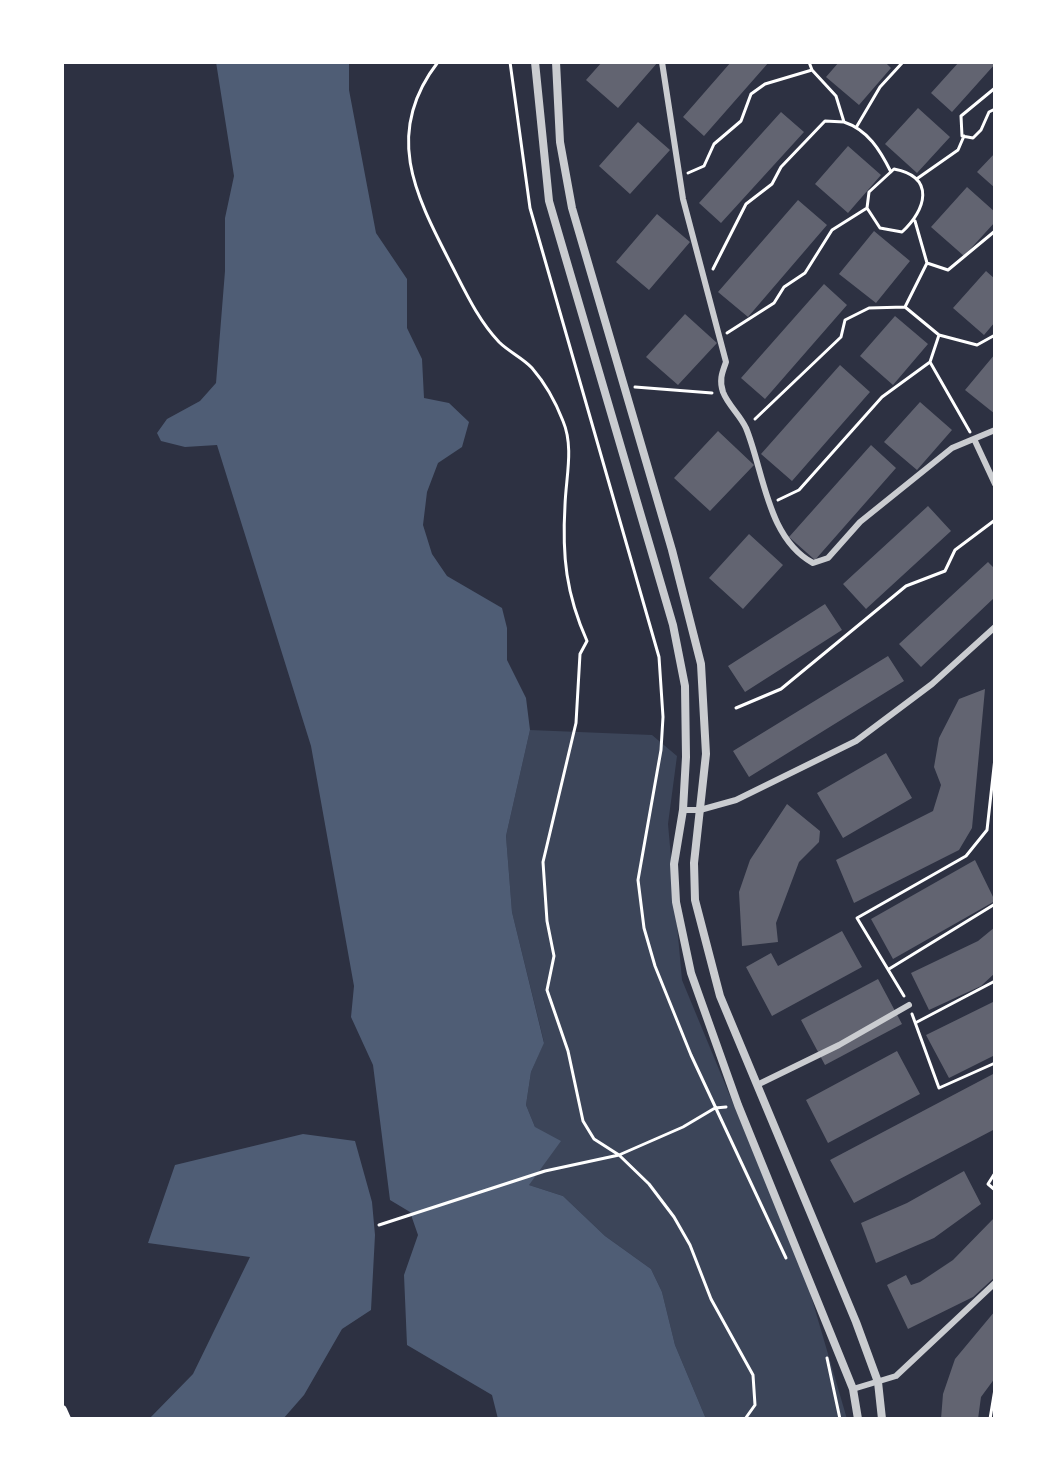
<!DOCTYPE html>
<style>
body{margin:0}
#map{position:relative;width:1057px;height:1481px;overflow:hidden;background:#2d3142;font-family:Mulish,sans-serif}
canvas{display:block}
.frame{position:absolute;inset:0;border:64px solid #fff;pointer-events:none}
</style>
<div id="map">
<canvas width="1057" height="1481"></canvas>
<div class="frame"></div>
</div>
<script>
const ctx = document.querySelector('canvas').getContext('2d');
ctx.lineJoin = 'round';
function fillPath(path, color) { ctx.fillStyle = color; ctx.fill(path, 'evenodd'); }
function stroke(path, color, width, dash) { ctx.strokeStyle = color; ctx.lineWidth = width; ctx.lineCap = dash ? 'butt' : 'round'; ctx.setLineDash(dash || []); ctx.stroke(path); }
fillPath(new Path2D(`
 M 530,730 L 652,735 L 677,756 L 668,824 L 682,980 L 807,1282 L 847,1419 L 706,1419 L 675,1345 L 662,1292 L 651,1269 L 605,1236 L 563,1196 L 529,1185 L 535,1127 L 526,1105 L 531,1072 L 544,1042 L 512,912 L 506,836 Z`), '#3c4559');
fillPath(new Path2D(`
 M 216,62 L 349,62 L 349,90 L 376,233 L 407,279 L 407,328 L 422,359 L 424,398 L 449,403 L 469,422 L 462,447 L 438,463 L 427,492 L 423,525 L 432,554 L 447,576 L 502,608 L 507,628 L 507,660 L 526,698 L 530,730 L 506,836 L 512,912 L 544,1043 L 531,1072 L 526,1105 L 535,1127 L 561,1141 L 529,1185 L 563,1196 L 605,1236 L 651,1269 L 662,1292 L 675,1345 L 706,1419 L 498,1419 L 492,1395 L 407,1345 L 404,1275 L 418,1235 L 410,1212 L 390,1200 L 373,1065 L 351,1017 L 354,986 L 311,746 L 217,445 L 185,447 L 161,441 L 157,433 L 167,419 L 200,401 L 216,383 L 225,271 L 225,218 L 234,176 Z
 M 303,1134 L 355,1141 L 372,1202 L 375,1235 L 371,1310 L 342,1329 L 304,1395 L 283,1419 L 149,1419 L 193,1374 L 250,1257 L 148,1243 L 175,1165 Z`), '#4f5d75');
fillPath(new Path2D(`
 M 602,62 L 658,62 L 618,108 L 586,80 Z
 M 731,62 L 769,62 L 704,136 L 683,117 Z
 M 839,62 L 885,62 L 891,68 L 859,105 L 826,77 Z
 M 959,62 L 995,64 L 952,112 L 931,93 Z
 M 918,108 L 950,137 L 917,173 L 885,144 Z
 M 781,112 L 804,132 L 721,223 L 699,203 Z
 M 638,122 L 670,150 L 630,194 L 599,166 Z
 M 848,146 L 881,175 L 848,213 L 815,184 Z
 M 995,153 L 995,188 L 977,172 Z
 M 967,187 L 995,212 L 995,222 L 964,256 L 931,227 Z
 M 798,200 L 827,225 L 748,317 L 718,292 Z
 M 657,214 L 690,242 L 649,290 L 616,262 Z
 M 874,231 L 910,261 L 876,303 L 839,274 Z
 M 986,271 L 995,279 L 995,322 L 984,335 L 953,308 Z
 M 824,284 L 847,305 L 765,399 L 741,378 Z
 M 685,314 L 717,343 L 678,385 L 646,357 Z
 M 895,316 L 928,344 L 893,385 L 860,356 Z
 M 995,354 L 995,414 L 965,390 Z
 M 840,365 L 870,392 L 792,481 L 761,454 Z
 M 920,402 L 952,430 L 917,470 L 884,442 Z
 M 718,431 L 754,465 L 710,511 L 674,478 Z
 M 871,445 L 896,468 L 815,560 L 789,537 Z
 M 928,506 L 951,531 L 866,609 L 843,584 Z
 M 749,534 L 783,565 L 743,609 L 709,578 Z
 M 988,562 L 995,569 L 995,597 L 921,667 L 899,644 Z
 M 825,604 L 842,630 L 745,692 L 728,666 Z
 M 888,656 L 904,681 L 749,777 L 733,751 Z
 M 985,689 L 972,828 L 959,850 L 854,903 L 836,860 L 933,811 L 941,785 L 934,767 L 939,738 L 959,699 Z
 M 886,753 L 912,798 L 843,838 L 817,793 Z
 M 787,804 L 820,831 L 819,842 L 799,862 L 776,923 L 778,942 L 742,946 L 739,892 L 750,860 Z
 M 975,860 L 995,901 L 893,959 L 871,919 Z
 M 995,927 L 995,973 L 981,986 L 929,1010 L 911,973 L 978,941 Z
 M 842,931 L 862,967 L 772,1016 L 746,967 L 771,953 L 778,966 Z
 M 878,979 L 902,1024 L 825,1065 L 801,1020 Z
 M 995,1001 L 995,1055 L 949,1078 L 926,1035 Z
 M 897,1051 L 920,1094 L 828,1143 L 806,1100 Z
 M 995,1073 L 995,1129 L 854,1203 L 830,1160 Z
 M 964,1171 L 981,1204 L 934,1238 L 876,1263 L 861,1223 L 907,1203 Z
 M 995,1217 L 995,1277 L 973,1297 L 908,1329 L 887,1285 L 906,1275 L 911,1285 L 920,1282 L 953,1260 Z
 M 995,1311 L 995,1378 L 981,1397 L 978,1419 L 941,1419 L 943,1394 L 955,1359 Z`), '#626471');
stroke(new Path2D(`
 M 438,62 C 383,133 415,194 451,264 C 465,291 478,320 499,342 C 509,352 523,358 532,368 C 545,383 556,403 563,421 C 574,447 566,477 565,505 C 562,556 566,594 587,641 L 580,654 L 576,723 L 543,862 L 547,921 L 554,956 L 547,990 L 568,1051 L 583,1121 L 594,1139 L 619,1155 L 649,1184 L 674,1217 L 690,1245 L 711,1299 L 753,1375 L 755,1405 L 745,1419
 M 510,62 L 530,208 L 659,657 L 663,717 L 661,750 L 638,880 L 644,928 L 655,966 L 691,1055 L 786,1258
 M 686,62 L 698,62
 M 812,70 L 836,96 L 844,122 C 868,130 880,150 891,172
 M 995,88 L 961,116 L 962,136 L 973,138 L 981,130 L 989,112 L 995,109
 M 857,126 L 880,87 L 903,62
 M 894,169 C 936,177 926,210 902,232 L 880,228 L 867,208 L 869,192 Z
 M 688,173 L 704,166 L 714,144 L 741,121 L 751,94 L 765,84 L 812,70 L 809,62
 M 918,178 L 958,150 L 964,136
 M 927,263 L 948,270 L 995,231
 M 713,269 L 746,204 L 772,184 L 781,167 L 825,121 L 844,122
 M 905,307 L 939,335 L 930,362
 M 727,333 L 774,303 L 784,287 L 805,273 L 832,230 L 867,208
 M 939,335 L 977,345 L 995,335
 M 635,387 L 712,393
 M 755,419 L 841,337 L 845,320 L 869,308 L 905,307 L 927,263 L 915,221
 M 778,500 L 799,490 L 882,397 L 930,362 L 970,432
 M 736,708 L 781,689 L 906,586 L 945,571 L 955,550 L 995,520
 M 889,969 L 995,904
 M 904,996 L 857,918 L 966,856 L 987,830 L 995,758
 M 912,1014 L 939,1088 L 995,1063
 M 917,1022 L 995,981
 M 995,1173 L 988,1184 L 995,1190
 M 379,1225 L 545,1171 L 619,1155 L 683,1127 L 715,1108 L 726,1107
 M 827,1358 L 840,1419
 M 990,1419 L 995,1389`), '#fff', 3);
stroke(new Path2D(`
 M 662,62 L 683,199 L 726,362 C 722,373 719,380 723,392 C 728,405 740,415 746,428 C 764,472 767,538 813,563 L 828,558 L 860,522 L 952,448 L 995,430
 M 975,441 L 995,484
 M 683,810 L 700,810 L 736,800 L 856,741 L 932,684 L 995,627
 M 759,1084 L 839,1045 L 909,1005
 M 853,1389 L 896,1376 L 995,1283`), '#caccd0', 6);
stroke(new Path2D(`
 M 535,62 L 549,201 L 673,625 L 685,686 L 686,757 L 683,810 L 674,864 L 676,902 L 691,973 L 738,1105 L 853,1389 L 858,1419
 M 556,62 L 560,142 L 572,208 L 672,550 L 701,664 L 706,754 L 694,863 L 695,900 L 720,996 L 856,1322 L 878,1382 L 882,1419`), '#caccd0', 8);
stroke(new Path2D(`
 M 62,1410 L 66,1419`), '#fff', 10);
</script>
